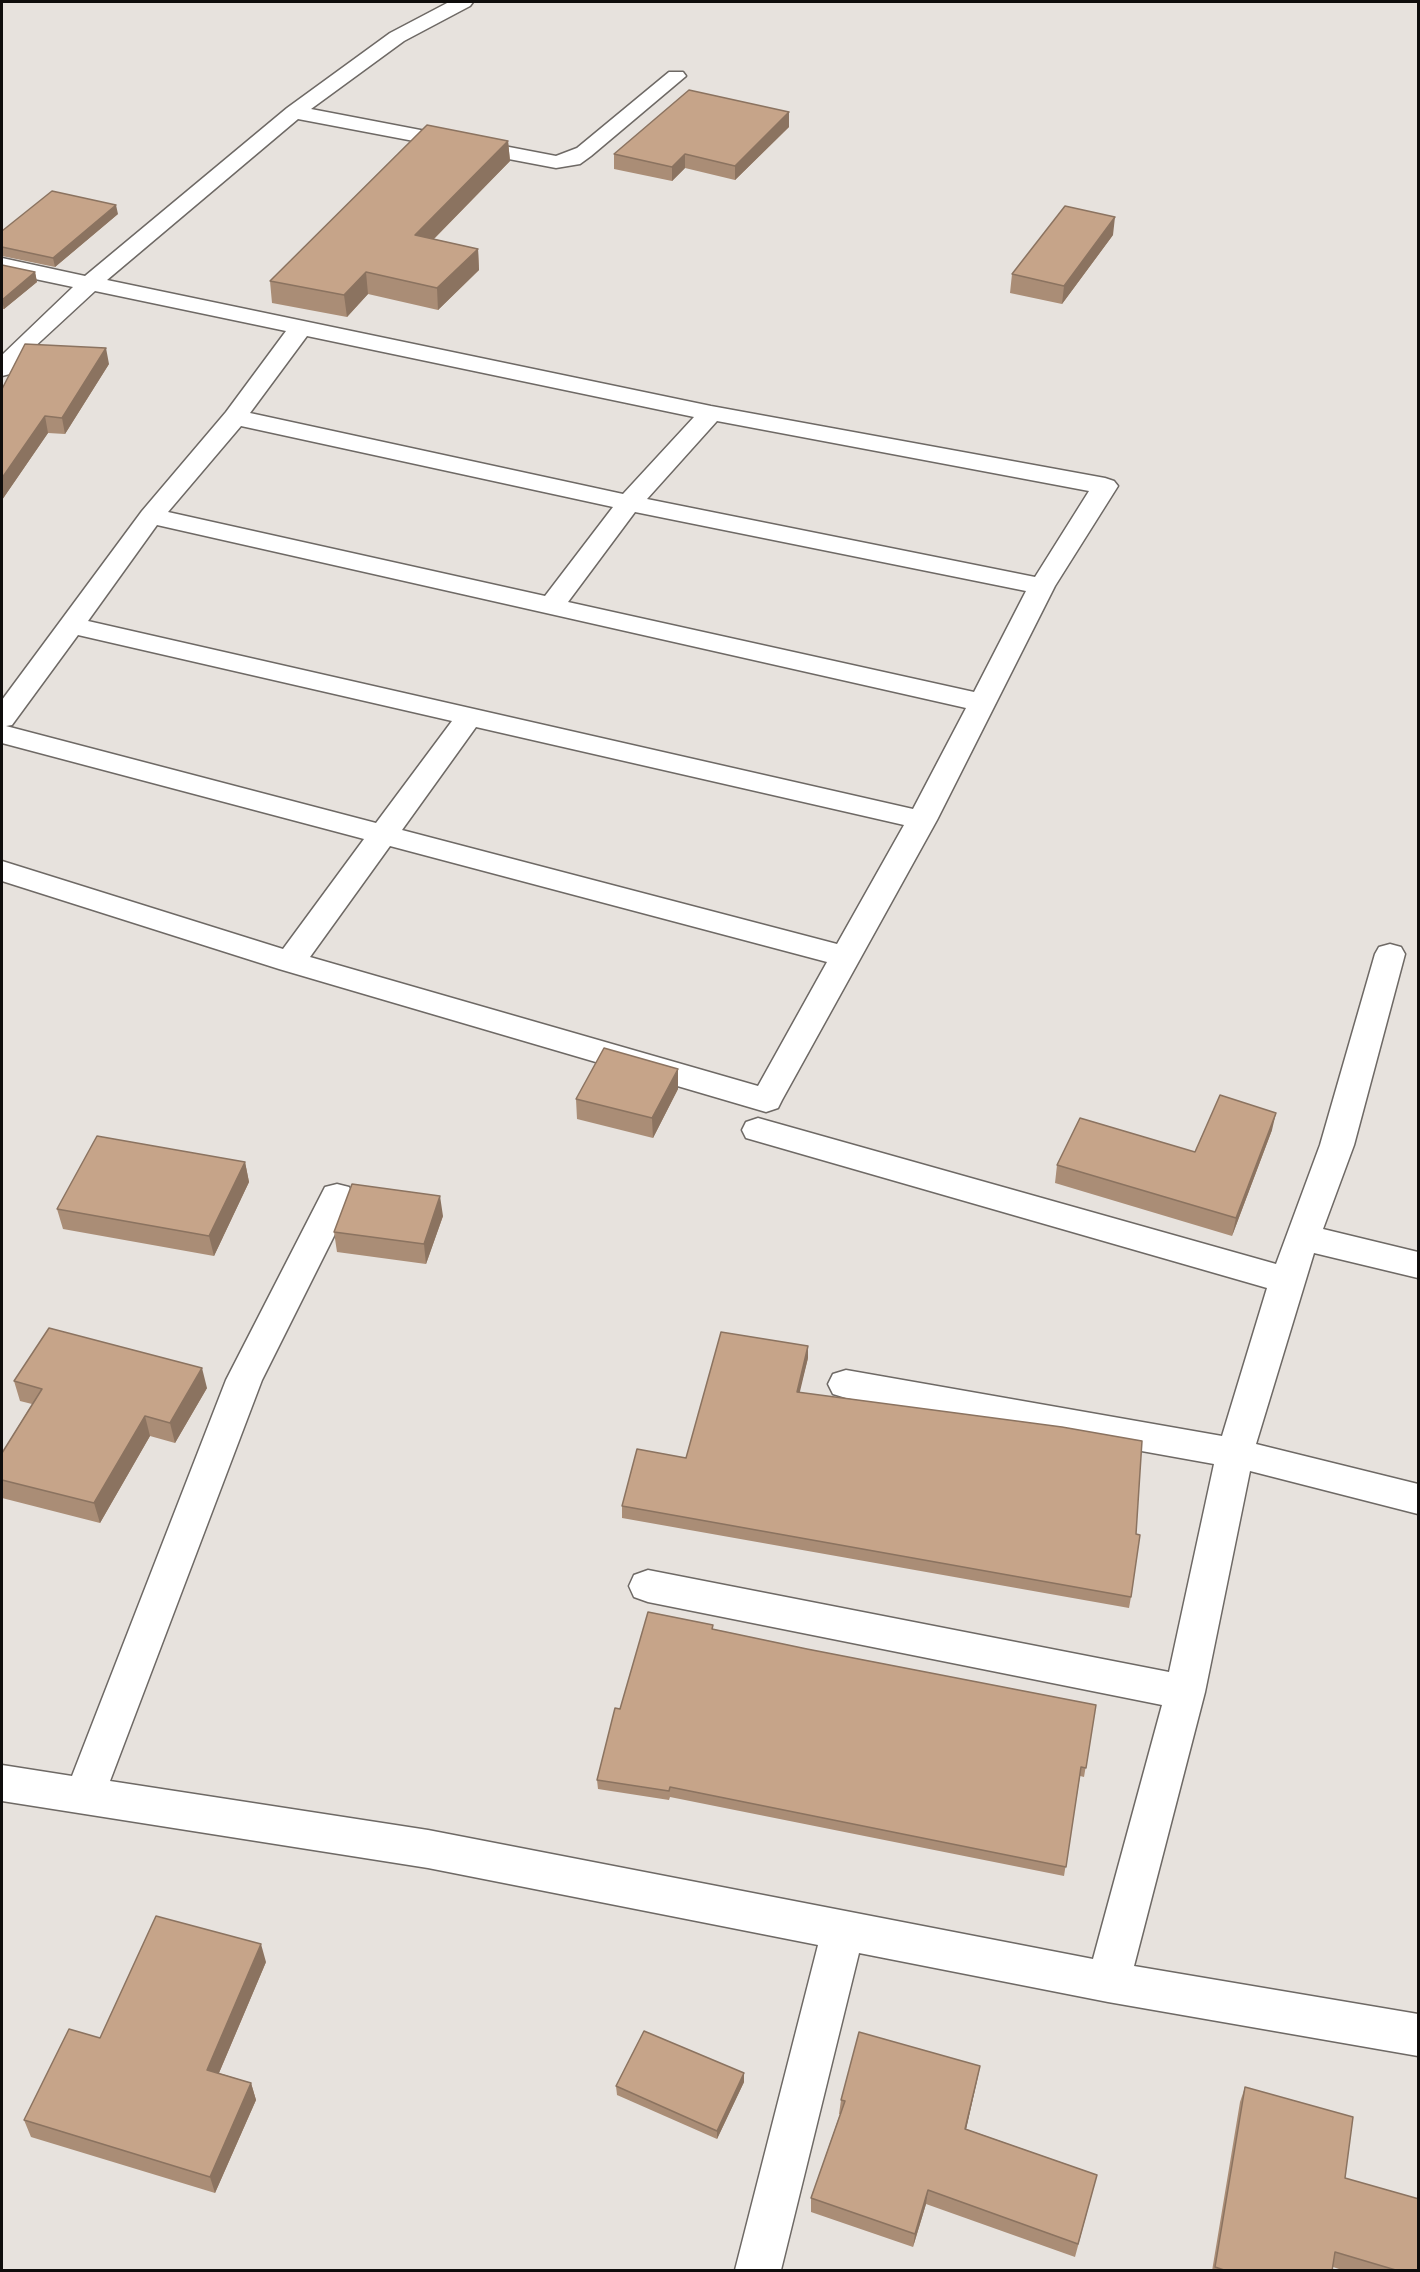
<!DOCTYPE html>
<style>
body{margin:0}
#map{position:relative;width:1420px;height:2272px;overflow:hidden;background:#e7e2dd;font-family:"Source Sans 3",sans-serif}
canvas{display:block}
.frame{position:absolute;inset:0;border:3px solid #0f0d0c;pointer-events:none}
</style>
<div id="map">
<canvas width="1420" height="2272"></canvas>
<div class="frame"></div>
</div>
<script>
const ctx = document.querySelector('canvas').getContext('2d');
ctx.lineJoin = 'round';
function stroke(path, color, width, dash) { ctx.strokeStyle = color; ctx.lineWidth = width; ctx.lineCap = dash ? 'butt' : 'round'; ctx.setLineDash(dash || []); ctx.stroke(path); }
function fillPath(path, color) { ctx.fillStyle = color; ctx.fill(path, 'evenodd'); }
const minor = new Path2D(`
 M 449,2 L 473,2 L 470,6 L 404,41 L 311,109 L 556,156 L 577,148 L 669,72 L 683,72 L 686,76 L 591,156 L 580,164 L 556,168 L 298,119 L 107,280 L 711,406 L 1105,478 L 1114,481 L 1118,486 L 1055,586 L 937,820 L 782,1100 L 778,1108 L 766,1112 L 279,969 L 2,881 L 2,861 L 283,949 L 364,839 L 2,743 L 2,700 L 142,511 L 226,412 L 286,331 L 95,291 L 30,351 L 10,374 L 2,376 L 2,355 L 73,287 L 2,272 L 2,258 L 85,276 L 287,108 L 390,33 ZM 307,336 L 694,417 L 623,494 L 250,413 ZM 717,421 L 1089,491 L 1035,577 L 647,499 ZM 241,426 L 613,507 L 545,596 L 168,512 ZM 635,512 L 1026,591 L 974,692 L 568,602 ZM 157,525 L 966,708 L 913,809 L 88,621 ZM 78,635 L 452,721 L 376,823 L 6,726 L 12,725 ZM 476,727 L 904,825 L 837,944 L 402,830 ZM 390,846 L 827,962 L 758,1086 L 310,957 Z
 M 1390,944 L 1401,947 L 1405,954 L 1354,1145 L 1323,1229 L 1418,1252 L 1418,1278 L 1314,1253 L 1256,1444 L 1418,1484 L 1418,1514 L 1250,1471 L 1205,1692 L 1134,1966 L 1418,2014 L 1418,2056 L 1108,2002 L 859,1953 L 781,2270 L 735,2270 L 818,1945 L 428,1868 L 2,1801 L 2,1765 L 72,1776 L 226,1380 L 325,1187 L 337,1184 L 349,1187 L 354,1196 L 262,1380 L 110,1781 L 428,1830 L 1093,1959 L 1162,1705 L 648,1602 L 634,1597 L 629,1586 L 634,1575 L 648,1570 L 1169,1672 L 1214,1464 L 846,1398 L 833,1394 L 828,1384 L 833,1374 L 846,1370 L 1222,1436 L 1267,1288 L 746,1138 L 742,1130 L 746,1122 L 758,1118 L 1276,1264 L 1320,1145 L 1375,954 L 1379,947 Z`);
stroke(minor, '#6e6965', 3);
fillPath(minor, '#fff');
fillPath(new Path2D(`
 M 789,127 L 735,180 L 685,168 L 672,181 L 614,169 L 614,154 Z
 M 508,141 L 510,161 L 434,239 L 478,249 L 479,270 L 438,310 L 368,294 L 347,317 L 272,303 L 270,281 Z
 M 118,214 L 55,267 L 2,256 L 2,231 Z
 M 1113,235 L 1062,304 L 1010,293 L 1012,274 Z
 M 2,265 L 35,272 L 37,282 L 4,309 L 2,309 Z
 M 109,364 L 65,434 L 48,433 L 2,500 L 2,389 Z
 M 678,1089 L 653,1138 L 577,1119 L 576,1099 Z
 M 1272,1130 L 1232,1236 L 1055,1183 L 1057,1165 L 1195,1152 Z
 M 245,1162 L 249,1182 L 214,1256 L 63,1229 L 57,1209 Z
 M 443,1216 L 426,1264 L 337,1252 L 334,1232 Z
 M 808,1358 L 799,1392 L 1131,1597 L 1129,1608 L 622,1518 L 622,1506 L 686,1458 Z
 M 14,1381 L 207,1388 L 175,1443 L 150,1436 L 100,1523 L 2,1498 L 2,1453 L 32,1404 L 20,1401 Z
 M 713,1625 L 713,1629 L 807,1649 L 1096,1705 L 1084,1777 L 1080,1776 L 1064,1876 L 670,1797 L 669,1800 L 598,1789 L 597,1780 L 620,1709 Z
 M 266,1962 L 219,2073 L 251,2083 L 256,2100 L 215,2193 L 31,2137 L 24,2120 L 100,2038 Z
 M 980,2066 L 966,2129 L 1097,2175 L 1075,2257 L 926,2204 L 913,2247 L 811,2212 L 811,2198 L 840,2114 L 839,2114 L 841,2100 Z
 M 744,2082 L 717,2139 L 617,2095 L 616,2086 Z
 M 1245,2087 L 1345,2178 L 1419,2271 L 1345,2271 L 1333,2267 L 1332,2271 L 1212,2271 L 1240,2102 Z`), '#aa8d76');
fillPath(new Path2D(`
 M 789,112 L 789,127 L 735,180 L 735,166 Z
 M 508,141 L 510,161 L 417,256 L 415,235 Z
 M 685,154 L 685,168 L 672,181 L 672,167 Z
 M 116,205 L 118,214 L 55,267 L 53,258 Z
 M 1115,217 L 1113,235 L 1062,304 L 1064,286 Z
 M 478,249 L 479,270 L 438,310 L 437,288 Z
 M 35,272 L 37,282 L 4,309 L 2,300 Z
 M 366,272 L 368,294 L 347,317 L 344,295 Z
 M 106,348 L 109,364 L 65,434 L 62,418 Z
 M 45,416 L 48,433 L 2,500 L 2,478 Z
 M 678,1069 L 678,1089 L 653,1138 L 652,1118 Z
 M 1276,1113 L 1272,1130 L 1232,1236 L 1236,1218 Z
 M 245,1162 L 249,1182 L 214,1256 L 209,1236 Z
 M 440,1196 L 443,1216 L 426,1264 L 424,1244 Z
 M 808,1346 L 808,1358 L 797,1404 L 797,1392 Z
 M 202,1368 L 207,1388 L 175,1443 L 170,1423 Z
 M 145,1416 L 150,1436 L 100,1523 L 94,1503 Z
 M 261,1944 L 266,1962 L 213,2087 L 207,2070 Z
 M 980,2066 L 977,2081 L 963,2143 L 965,2129 Z
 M 744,2073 L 744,2082 L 717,2139 L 717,2131 Z
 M 251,2083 L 256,2100 L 215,2193 L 210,2177 Z
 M 928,2190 L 926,2204 L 913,2247 L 915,2234 Z`), '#8b7360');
const building = new Path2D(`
 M 689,90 L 789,112 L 735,166 L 685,154 L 672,167 L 614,154 Z
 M 427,125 L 508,141 L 415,235 L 478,249 L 437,288 L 366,272 L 344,295 L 270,281 Z
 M 52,191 L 116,205 L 53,258 L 2,247 L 2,231 Z
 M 1065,206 L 1115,217 L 1064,286 L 1012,274 Z
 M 2,265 L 35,272 L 2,300 Z
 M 25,344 L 106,348 L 62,418 L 45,416 L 2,478 L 2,389 Z
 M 604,1048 L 678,1069 L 652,1118 L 576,1099 Z
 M 1220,1095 L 1276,1113 L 1236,1218 L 1057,1165 L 1080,1118 L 1195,1152 Z
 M 97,1136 L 245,1162 L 209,1236 L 57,1209 Z
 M 352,1184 L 440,1196 L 424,1244 L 334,1232 Z
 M 49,1328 L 202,1368 L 170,1423 L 145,1416 L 94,1503 L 2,1480 L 2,1453 L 42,1389 L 14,1381 Z
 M 721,1332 L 808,1346 L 797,1392 L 1062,1427 L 1142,1441 L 1136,1534 L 1140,1535 L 1131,1597 L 622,1506 L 637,1449 L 686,1458 Z
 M 648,1612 L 713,1625 L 712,1629 L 807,1649 L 1096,1705 L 1086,1768 L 1081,1767 L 1066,1867 L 670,1787 L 669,1791 L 597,1780 L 615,1708 L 620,1709 Z
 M 156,1916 L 261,1944 L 207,2070 L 251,2083 L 210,2177 L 24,2120 L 69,2029 L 100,2038 Z
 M 644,2031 L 744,2073 L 717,2131 L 616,2086 Z
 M 859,2032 L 980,2066 L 965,2129 L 1097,2175 L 1078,2244 L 928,2190 L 915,2234 L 811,2198 L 845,2101 L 841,2100 Z
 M 1245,2087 L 1353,2117 L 1345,2178 L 1419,2199 L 1419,2271 L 1399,2271 L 1335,2252 L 1332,2271 L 1227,2271 L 1215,2267 Z`);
fillPath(building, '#c6a489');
stroke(building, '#8b7360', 1.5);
</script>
